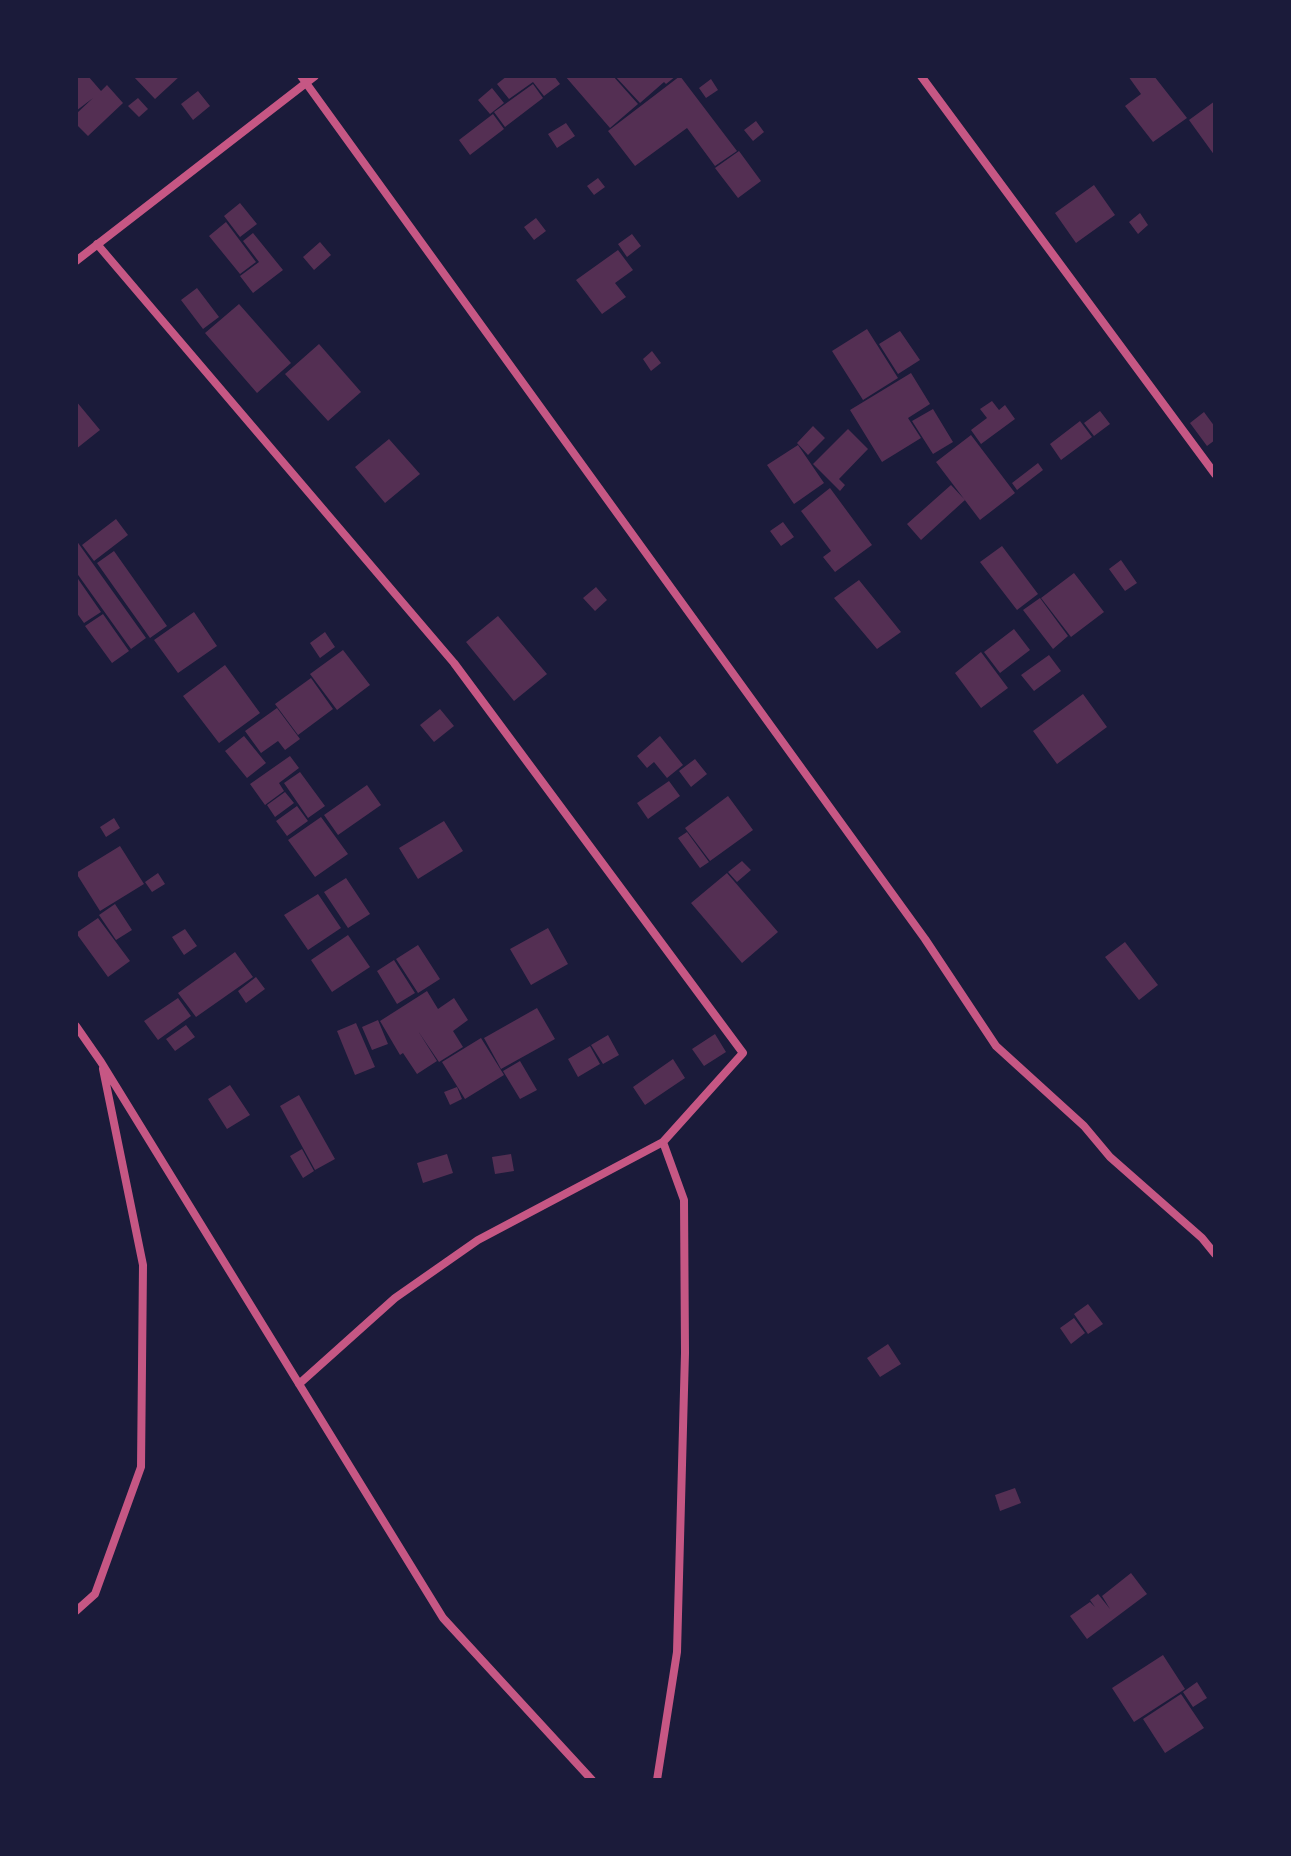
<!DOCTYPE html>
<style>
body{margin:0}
#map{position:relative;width:1291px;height:1856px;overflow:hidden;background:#1b1b3a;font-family:"Fira Sans Condensed",sans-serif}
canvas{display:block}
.frame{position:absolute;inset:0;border:78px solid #1b1b3a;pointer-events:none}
</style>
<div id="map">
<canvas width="1291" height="1856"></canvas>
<div class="frame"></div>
</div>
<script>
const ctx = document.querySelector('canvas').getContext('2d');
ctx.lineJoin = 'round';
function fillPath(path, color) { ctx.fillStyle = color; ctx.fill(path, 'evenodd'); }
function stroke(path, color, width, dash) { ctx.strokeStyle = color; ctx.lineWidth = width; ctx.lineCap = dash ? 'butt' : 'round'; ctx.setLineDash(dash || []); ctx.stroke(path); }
fillPath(new Path2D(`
 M 76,76 L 88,76 L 101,91 L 107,85 L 123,103 L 88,136 L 76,124 L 76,114 L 93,98 L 76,111 Z
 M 133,76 L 180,76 L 155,99 Z
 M 507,76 L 554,76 L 560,84 L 544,96 L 533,82 L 509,99 L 497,84 Z
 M 565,76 L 613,76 L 638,104 L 610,128 Z
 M 615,76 L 676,76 L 666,84 L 664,82 L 640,103 Z
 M 680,76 L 737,151 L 715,166 L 687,128 L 635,166 L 608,131 Z
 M 1128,76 L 1154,76 L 1187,118 L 1153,142 L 1125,106 L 1141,94 Z
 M 711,79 L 718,90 L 706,98 L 699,88 Z
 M 533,84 L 543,98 L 505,127 L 494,112 Z
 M 492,88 L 504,103 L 490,114 L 478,100 Z
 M 198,91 L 210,106 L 193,120 L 181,104 Z
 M 138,98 L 148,109 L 139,117 L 128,106 Z
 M 1215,101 L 1215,156 L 1189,120 Z
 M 493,114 L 504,129 L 470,155 L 459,140 Z
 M 756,121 L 764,132 L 753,141 L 744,130 Z
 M 566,123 L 575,136 L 557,148 L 548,134 Z
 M 739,151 L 761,181 L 738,198 L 715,168 Z
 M 598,178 L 605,187 L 594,195 L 587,186 Z
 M 1094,185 L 1115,215 L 1076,243 L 1055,213 Z
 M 240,203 L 257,224 L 240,237 L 224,216 Z
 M 1140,213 L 1148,225 L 1138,234 L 1129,222 Z
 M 536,218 L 546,231 L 534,240 L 524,227 Z
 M 226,222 L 256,262 L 240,274 L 209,236 Z
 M 253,233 L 283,270 L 253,293 L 240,276 L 259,262 L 243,241 Z
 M 632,234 L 641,246 L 627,257 L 618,244 Z
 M 320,242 L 331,255 L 314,270 L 303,257 Z
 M 618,250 L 633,270 L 615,283 L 626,297 L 602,314 L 576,280 Z
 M 197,288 L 219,317 L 203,329 L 181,300 Z
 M 239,304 L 291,363 L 257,393 L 205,333 Z
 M 867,329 L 898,378 L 863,400 L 832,351 Z
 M 900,331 L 920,360 L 898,374 L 879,344 Z
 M 319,344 L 361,392 L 328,421 L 285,374 Z
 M 652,351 L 661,363 L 651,371 L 643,359 Z
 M 911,373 L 930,404 L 908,418 L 921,438 L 882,462 L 850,410 Z
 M 76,401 L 100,430 L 76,449 Z
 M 992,401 L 999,410 L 1005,405 L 1015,419 L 981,444 L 971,430 L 987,418 L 980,409 Z
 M 933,409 L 953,442 L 933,454 L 912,421 Z
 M 1100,411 L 1110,424 L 1094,436 L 1084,423 Z
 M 1204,412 L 1215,427 L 1215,440 L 1207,446 L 1190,423 Z
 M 1080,421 L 1092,437 L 1061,460 L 1050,444 Z
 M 813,426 L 825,438 L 808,455 L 797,443 Z
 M 848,429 L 868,449 L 839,479 L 845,485 L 840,491 L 813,464 Z
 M 971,435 L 1015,493 L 980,520 L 936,462 Z
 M 389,439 L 420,474 L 385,503 L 355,467 Z
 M 798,445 L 824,483 L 794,504 L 767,465 Z
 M 1038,463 L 1043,470 L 1017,490 L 1012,483 Z
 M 951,485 L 965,500 L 921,540 L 907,524 Z
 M 830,488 L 872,545 L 835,572 L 823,557 L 831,551 L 801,511 Z
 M 116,519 L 128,535 L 94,561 L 82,545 Z
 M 783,522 L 794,537 L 781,546 L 770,531 Z
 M 76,540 L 146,638 L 131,649 L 76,572 Z
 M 1002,546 L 1038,594 L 1017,610 L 980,562 Z
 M 114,551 L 167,626 L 150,638 L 97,563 Z
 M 1121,560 L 1137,583 L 1125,591 L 1109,569 Z
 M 1074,573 L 1104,612 L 1071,637 L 1041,598 Z
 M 76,576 L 101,612 L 84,623 L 76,612 Z
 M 859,580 L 901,632 L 877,649 L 834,598 Z
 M 596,587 L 607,600 L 595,611 L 583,598 Z
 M 1040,598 L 1068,636 L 1053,649 L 1023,610 Z
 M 194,612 L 217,646 L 178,673 L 154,640 Z
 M 103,614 L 129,651 L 112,663 L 85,626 Z
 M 498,616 L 547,674 L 514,701 L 466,642 Z
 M 1014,629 L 1030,650 L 1000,673 L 984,652 Z
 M 325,632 L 335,647 L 320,658 L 310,643 Z
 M 343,650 L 370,685 L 337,710 L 310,674 Z
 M 981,652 L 1008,688 L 981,708 L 955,673 Z
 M 1049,655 L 1061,671 L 1034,691 L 1021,675 Z
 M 225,665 L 260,713 L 219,743 L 183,696 Z
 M 311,678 L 333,709 L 298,735 L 275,704 Z
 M 1083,694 L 1107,727 L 1057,764 L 1033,731 Z
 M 277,708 L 300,739 L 285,750 L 278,741 L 261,753 L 245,731 Z
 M 440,709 L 454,726 L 434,742 L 420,725 Z
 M 244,736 L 266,763 L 247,778 L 225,751 Z
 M 660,736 L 683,765 L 667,778 L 654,762 L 647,768 L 637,756 Z
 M 290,756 L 299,768 L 279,783 L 284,791 L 265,805 L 250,784 Z
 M 695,759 L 707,774 L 691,787 L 679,771 Z
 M 300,772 L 325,806 L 308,818 L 284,783 Z
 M 669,781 L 680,796 L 648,819 L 637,803 Z
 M 367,785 L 381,805 L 338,835 L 324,815 Z
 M 285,792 L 294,803 L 275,817 L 267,805 Z
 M 728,796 L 753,830 L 710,861 L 685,828 Z
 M 297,806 L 308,821 L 287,836 L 276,821 Z
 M 321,817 L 348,854 L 315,877 L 288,840 Z
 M 114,818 L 120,828 L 106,837 L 100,827 Z
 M 444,821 L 463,851 L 418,879 L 399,848 Z
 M 687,832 L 709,862 L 700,868 L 678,838 Z
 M 120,846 L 144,884 L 100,911 L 76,873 Z
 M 742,861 L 751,870 L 737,882 L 728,872 Z
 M 158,873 L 165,884 L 152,892 L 145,882 Z
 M 727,873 L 778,932 L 742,963 L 691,903 Z
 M 346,878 L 370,914 L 348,928 L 324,892 Z
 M 318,894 L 341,928 L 308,950 L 284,915 Z
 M 115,904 L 132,930 L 116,940 L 99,915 Z
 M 98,918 L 130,961 L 108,977 L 76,933 Z
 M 548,928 L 568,964 L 531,985 L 510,949 Z
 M 185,929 L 197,946 L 184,955 L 172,937 Z
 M 348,935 L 370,967 L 332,992 L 311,960 Z
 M 1125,942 L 1158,985 L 1139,1000 L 1105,957 Z
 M 418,945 L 440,979 L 418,993 L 396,959 Z
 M 235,952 L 253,977 L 196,1017 L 178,993 Z
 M 394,960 L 415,993 L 397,1004 L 377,971 Z
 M 256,977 L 265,989 L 246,1003 L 238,991 Z
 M 427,991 L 438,1009 L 454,998 L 468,1020 L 453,1031 L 463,1047 L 439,1062 L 418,1031 L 437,1061 L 417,1074 L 403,1053 L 400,1055 L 380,1021 Z
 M 178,998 L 191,1016 L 158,1040 L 144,1021 Z
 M 537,1008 L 555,1039 L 501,1069 L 484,1038 Z
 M 378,1020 L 388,1044 L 372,1050 L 362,1027 Z
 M 356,1023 L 375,1067 L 355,1075 L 337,1031 Z
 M 186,1025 L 195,1037 L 175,1051 L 166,1039 Z
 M 715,1034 L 726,1052 L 704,1066 L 692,1049 Z
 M 608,1035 L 619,1055 L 603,1064 L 591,1045 Z
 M 481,1038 L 504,1075 L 465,1099 L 442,1062 Z
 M 590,1046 L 600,1064 L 578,1077 L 568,1059 Z
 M 673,1059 L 685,1078 L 645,1105 L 633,1087 Z
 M 520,1061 L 537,1090 L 520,1099 L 503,1071 Z
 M 230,1085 L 250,1115 L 227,1129 L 208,1099 Z
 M 457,1087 L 462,1099 L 450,1105 L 444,1092 Z
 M 299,1095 L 335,1159 L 315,1170 L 280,1106 Z
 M 302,1149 L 314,1171 L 303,1178 L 290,1156 Z
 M 447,1154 L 453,1173 L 423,1183 L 417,1163 Z
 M 511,1154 L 514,1171 L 495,1174 L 492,1157 Z
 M 1088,1304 L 1103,1324 L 1088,1334 L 1074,1314 Z
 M 1074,1318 L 1085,1333 L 1071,1344 L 1060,1328 Z
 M 888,1344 L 901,1364 L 880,1377 L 867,1358 Z
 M 1015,1488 L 1021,1503 L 1000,1511 L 995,1495 Z
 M 1131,1573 L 1147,1594 L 1087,1639 L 1070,1616 L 1090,1602 L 1095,1607 L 1090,1600 L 1098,1594 L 1110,1609 L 1102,1596 Z
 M 1163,1655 L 1185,1689 L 1134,1722 L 1112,1688 Z
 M 1197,1682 L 1207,1698 L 1193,1707 L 1183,1692 Z
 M 1181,1694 L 1204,1728 L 1165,1753 L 1143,1719 Z`), '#542f53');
stroke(new Path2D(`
 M 301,76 L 925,939 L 996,1046 L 1084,1126 L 1110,1157 L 1202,1238 L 1215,1254
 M 921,76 L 1215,474
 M 97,244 L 454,663 L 743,1053 L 663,1142 L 684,1200 L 685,1353 L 677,1652 L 657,1780
 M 76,261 L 315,76
 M 76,1026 L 101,1062 L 443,1618 L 592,1780
 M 299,1384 L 395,1298 L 478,1240 L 663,1142
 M 76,1611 L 95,1594 L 141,1467 L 143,1265 L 103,1069`), '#c65784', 8);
</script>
